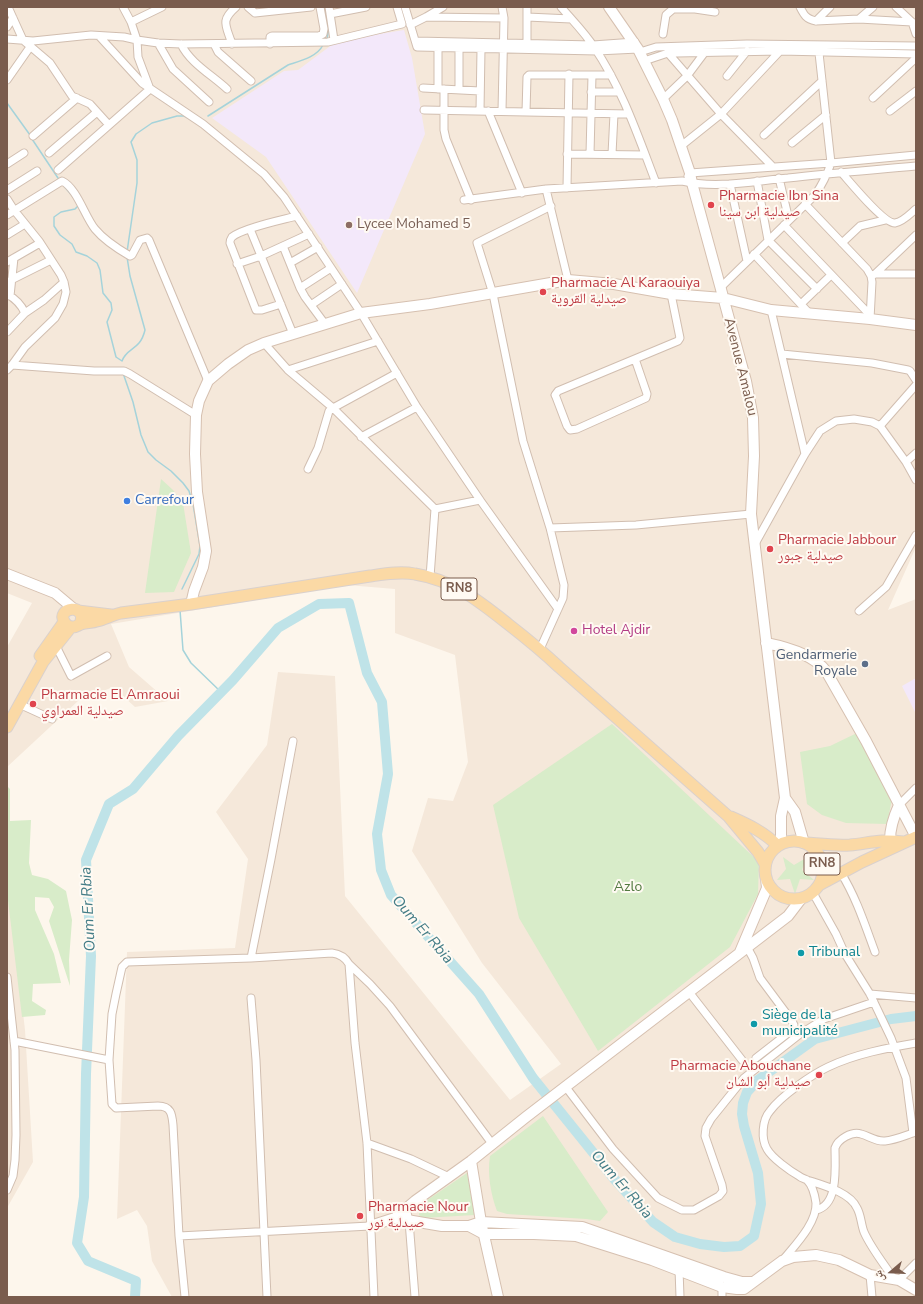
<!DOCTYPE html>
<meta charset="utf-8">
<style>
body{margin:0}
#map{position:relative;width:923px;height:1304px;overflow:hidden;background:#fdf6ec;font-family:"Nunito Sans","Noto Naskh Arabic",sans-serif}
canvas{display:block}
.frame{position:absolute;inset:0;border:8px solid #7a5c4d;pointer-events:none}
.north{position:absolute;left:871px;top:1252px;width:40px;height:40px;-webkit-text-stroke:3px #fffaf3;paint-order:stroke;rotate:251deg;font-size:11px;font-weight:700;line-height:16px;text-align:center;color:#7a5c4d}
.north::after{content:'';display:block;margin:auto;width:14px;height:18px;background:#7a5c4d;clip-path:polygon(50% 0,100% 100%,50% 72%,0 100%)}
</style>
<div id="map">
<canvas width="923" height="1304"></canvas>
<div class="frame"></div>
<div class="north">ش</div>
</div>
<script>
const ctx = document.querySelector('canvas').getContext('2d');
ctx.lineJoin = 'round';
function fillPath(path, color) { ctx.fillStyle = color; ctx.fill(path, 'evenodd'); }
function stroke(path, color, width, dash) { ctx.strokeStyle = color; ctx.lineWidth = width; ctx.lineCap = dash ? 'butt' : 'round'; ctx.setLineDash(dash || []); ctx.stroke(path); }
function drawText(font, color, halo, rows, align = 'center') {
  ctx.font = font + ' "Nunito Sans","Noto Naskh Arabic",sans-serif'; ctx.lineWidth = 4; ctx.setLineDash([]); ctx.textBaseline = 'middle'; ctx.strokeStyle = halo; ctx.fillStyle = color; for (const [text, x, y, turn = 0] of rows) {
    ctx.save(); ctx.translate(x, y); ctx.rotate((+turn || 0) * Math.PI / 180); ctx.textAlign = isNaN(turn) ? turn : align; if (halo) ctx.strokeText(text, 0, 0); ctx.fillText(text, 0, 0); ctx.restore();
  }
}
fillPath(new Path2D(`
 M 7,7 L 916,7 L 916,547 L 888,610 L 916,599 L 916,1297 L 172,1297 L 152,1261 L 147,1226 L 137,1210 L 117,1219 L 127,952 L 235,948 L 248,859 L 216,812 L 267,745 L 278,672 L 335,676 L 345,896 L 510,1100 L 561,1064 L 482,963 L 412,851 L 428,798 L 453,801 L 468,762 L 455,655 L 395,633 L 395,589 L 347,585 L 111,624 L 129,667 L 168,701 L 135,707 L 113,687 L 78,701 L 7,767 L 7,647 L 32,603 L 7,593 Z
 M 7,875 L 25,1030 L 33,1162 L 7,1208 Z`), '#f5e8da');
fillPath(new Path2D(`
 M 404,30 L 412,58 L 425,134 L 357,293 L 266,157 L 212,118 L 284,71 L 298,70 L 337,41 Z
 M 916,678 L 916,714 L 902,686 Z`), '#f3e8fa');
fillPath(new Path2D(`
 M 161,479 L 173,490 L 183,503 L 191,553 L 174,592 L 145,593 Z
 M 612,724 L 759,862 L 758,894 L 730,947 L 598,1051 L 519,918 L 493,805 Z
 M 859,732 L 892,799 L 887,824 L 846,823 L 822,815 L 807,804 L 800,752 L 830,746 Z
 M 7,786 L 10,789 L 10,821 L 31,820 L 29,863 L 32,875 L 48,879 L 66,891 L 72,920 L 69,960 L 70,986 L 49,921 L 54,907 L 49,898 L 35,897 L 35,910 L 54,954 L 61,983 L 33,984 L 32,1001 L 46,1010 L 45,1015 L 22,1017 L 7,892 Z
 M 783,857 L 794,865 L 806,858 L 802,870 L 814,880 L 800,879 L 795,894 L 790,879 L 777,880 L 786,869 Z
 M 543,1116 L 608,1212 L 600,1221 L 586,1219 L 507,1214 L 497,1211 C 491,1195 487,1174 490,1156 Z
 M 467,1173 L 475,1215 L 422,1218 L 419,1215 L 420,1205 Z`), '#d8ecc9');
stroke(new Path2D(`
 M 327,39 L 329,27
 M 7,103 L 30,135
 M 208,116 L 288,65 C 300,61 317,57 323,45
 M 32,139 L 60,181
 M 63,185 L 75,199
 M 78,206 L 75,209 L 61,212 L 54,217 L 54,226 L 60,235 L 72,244 L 76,252 L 87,256 L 97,263 L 100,270 L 103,293 L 111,303 L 112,310 L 107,322 L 116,357 L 122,361 C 127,347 140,351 145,330 L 130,276 L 127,257
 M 127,252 L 137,183 L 137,160 L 131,142 L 136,134 L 152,123 L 177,116 L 184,116 L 192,120
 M 123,373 L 133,402 L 141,435 L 148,452 L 156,460 L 171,471 L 183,483 L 189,491 L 193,504 L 200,546 L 199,554 L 182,589
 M 180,610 L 183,650 L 191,663 L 221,692`), '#a5d3da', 1.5);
stroke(new Path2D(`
 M 135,1297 L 136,1281 L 88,1261 L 77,1243 L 84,1197 L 86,1074 L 91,956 L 86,860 L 109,804 L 133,789 L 178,736 L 233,680 L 278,628 L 319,604 L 349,603 L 367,673 L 382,702 L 388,774 L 377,834 L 381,870 L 391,895 L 479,994 L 533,1078 L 616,1181 L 653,1222 L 675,1237 L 700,1244 L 724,1247 L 740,1246 L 754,1236 L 761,1204 L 758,1173 L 744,1126 L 742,1114 L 743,1103 L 747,1092 L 758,1080 L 815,1039 L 891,1019 L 916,1016`), '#bfe3e8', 10);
const street = new Path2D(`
 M 8,7 L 23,40 L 50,63 L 72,96 L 90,104 L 109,125
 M 248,7 L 255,13 L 311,7
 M 329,7 L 334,40
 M 405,7 L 417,47 L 597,51 L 638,49
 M 561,7 C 572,20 585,33 594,47 C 622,88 638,136 656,183
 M 800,7 C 804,15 806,19 816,21 L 859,19 L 912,22
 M 896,7 L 912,22 L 916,34
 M 330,14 L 366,7
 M 426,17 L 504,18
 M 527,17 L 571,19
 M 859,19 L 873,7
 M 816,21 L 830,7
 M 131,22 L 162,7
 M 410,25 L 426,17 L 443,7
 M 7,27 L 13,18
 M 663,34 L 666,15 L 673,9 L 695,9 L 715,12
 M 99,36 L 142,83 L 203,124 L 264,174 L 284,197 L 361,313 L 417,407 L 480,500 L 558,609
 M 7,39 L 33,41 L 91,35 L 124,37 L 137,40 L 158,43 L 181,44 L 328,42 L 402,24 L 397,7
 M 416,41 L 593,45 L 635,42
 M 158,43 L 173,69 L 209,102
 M 181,44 C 190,63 212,75 227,89
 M 214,44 L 218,52 L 251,81
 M 232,44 C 226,25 220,21 236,7
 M 270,44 L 270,37 L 272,36 L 319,36 L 323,34 L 324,29 L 320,7
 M 527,44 L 527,7
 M 640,52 L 656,47 L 747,44 L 916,46
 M 668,53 L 721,114 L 773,167
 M 644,61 L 668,53 L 677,53 L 780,51 L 916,54
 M 727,76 L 747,51
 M 7,80 L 30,47
 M 423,88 L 480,91
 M 438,89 L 438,45
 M 444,89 L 444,130 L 446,139 L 471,200
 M 459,90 L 459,44
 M 591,92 L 619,92
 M 873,98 L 916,58
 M 663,99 L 687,76 L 705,52
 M 424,110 L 629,114
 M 480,111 L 481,49
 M 488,111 L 522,193
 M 502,111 L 504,18 L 502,7
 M 890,111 L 916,91
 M 526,112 L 527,77 L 529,75 L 611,75
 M 764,135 L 822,81
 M 33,136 L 77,98
 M 792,143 L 826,115
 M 681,146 L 721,114 L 780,51
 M 49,153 L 97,112
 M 567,154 L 645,155
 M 590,154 L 592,75
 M 612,154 L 614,114
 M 7,164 L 24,153
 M 58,170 L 150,89 L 138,57 L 137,40 L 131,22 L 123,7
 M 841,172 C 850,182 884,224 895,223 C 903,222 911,213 916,209
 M 688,176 L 690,173 L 831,163 L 916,155
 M 779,178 L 789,220
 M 757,181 L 768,240 L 817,289
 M 730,184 L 747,261
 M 567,188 L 569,74
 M 546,189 L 568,280
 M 7,190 L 37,171
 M 7,199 L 14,210 L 39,241 L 61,275 L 64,282 L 66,292 L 63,304 L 55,318 L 25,347 L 12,365 L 7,370
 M 464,200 L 546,189 L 682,181 C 717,189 753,181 788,178 C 831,173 873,170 916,166
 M 805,204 L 867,269 L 871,276 L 872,282 L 870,319
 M 7,215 L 62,181 C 77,188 85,217 95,229 C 104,240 118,249 130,256 L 132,255 L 140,240 L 147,238 L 149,240 L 208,381
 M 784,225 L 870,315
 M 250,229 L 293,334
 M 7,235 L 25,224
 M 842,243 L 860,226 L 885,220
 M 283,246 L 300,288 L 305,297 L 325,324
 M 754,254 L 809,313
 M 7,262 L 40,243
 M 290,263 L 318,247
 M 237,264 L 261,256 L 309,234
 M 875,274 L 916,274
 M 871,276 L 875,274 L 916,235
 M 11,280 L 51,260
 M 300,288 L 331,268
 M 720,288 L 815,195 C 822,185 827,175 831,163 L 819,53
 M 7,294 C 16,299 21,304 25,313 L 7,332
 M 10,296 L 14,258
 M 281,304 L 262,310 L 256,310 L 230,243 C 230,240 230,240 232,237 C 243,228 282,220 297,216
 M 801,304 L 831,275
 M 311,305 L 342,284
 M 771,310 L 805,454
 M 25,313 L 44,300 L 64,282
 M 264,343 L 288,370 L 333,408 L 435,509
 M 782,354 L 872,363 L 908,370 L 910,371 L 916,380
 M 635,359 L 647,394 L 646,398 L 577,429 L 570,430 L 567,426 L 556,397 L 555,395 L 558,391 L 678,341 L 680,338 L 671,294
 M 12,365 L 94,371 L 124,371 L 130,374 L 196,415
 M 288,370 L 378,341
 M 880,426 L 916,385
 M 361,437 L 417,407
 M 906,462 L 916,480
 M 308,469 L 318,448 L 329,411 L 333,408 L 397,373
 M 550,528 L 636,525 L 751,514
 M 756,542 L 805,454 L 820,431 L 836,421 L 854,419 L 872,422 L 880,426 L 906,462 L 916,453
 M 430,577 L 435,509 L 480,500
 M 859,611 L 886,587 L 916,535
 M 56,646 L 71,676 L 107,656
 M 540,649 L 563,598 L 564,585 L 550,528 L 523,441 L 493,294 L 477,243 L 551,206
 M 19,704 L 52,719
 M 899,805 L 916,788
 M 841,873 C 856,897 865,925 875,952
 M 813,893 L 836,934 L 845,954 L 870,994 L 891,1038 L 906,1078 L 913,1133
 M 747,947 L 753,958 L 760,978 L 792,1021 L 794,1025 L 792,1030 L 756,1058
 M 251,958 L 271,859 L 293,741
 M 349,964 L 370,984 L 390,1006 L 493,1145
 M 7,977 L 15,1050 L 16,1135 L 15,1160 L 13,1176 L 7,1190
 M 689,992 L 742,1060
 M 870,994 L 916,998
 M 251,998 L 256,1060 L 267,1297
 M 14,1041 L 109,1060 L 112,1104 L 116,1108 L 158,1106 C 171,1106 172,1114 173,1125 L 179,1236 L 370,1226
 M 109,1060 L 112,1014 L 116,994 L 122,967 L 127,962 L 251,958 L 332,953 C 340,954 345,957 349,964 L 355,1043 L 367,1143 L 374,1297
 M 565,1086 L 613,1149 L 658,1198 L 682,1210 L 694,1210 L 719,1196 L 723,1191 L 722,1185 L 705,1136 L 706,1128 L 711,1119 L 744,1078 L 800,1034 L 824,1019 L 874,1002
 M 367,1143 L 411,1159 L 449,1177
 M 807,1180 C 822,1185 850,1192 857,1208 C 861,1215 861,1224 864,1232 C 871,1248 884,1264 894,1279
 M 406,1208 L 409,1221 L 415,1297
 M 816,1210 C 839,1205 835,1167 835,1148 C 838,1139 852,1131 861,1134 C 869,1136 876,1142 885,1141 C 896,1140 906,1135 916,1132
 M 179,1236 L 185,1297
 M 783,1260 C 795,1245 817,1223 816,1203 C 815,1196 812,1185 807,1180 C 805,1179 801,1178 799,1176 C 790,1171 772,1158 767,1149 C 761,1139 762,1120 770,1111 C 781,1096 811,1075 828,1067 C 855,1054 887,1048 916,1043
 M 679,1269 L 680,1297
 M 870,1275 L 872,1297
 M 899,1280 L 916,1263
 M 722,1297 L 722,1287`);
const secondary = new Path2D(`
 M 609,7 L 638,49 L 663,99 L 672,120 L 690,173 L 692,183 L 746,381 L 753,418 L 754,456 L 751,514 L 785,798 L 781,816 L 781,844
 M 7,574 L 55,593 L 74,609
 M 191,604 L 194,591 L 203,567 L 206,551 L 197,492 L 195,454 L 196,415 L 199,401 L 208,381 L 228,364 L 248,350 L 264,343 L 361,313 L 430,304 L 568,280 L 614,284 L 671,294 L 723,298 L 771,310 L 870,319 L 916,325
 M 766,643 C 786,647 813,654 826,671 L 866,741 L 916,837
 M 785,798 L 795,812 L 804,843
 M 890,840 C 890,828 894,816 899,805
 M 740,952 L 767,888 L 766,877
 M 471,1161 L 481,1222 L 498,1297
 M 395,1218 L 442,1226 L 469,1226 L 481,1222 L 582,1227 L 724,1277 L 742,1282 L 753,1282
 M 370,1226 L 395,1218 L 415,1201 L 471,1161 L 526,1117 L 788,916 L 801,899
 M 469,1226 L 484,1234 L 534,1234 L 576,1236 L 652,1260 L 722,1287 L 737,1289 L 744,1289 L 782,1261 L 793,1257 L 816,1255 L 839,1260 L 870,1275 L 899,1280 L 916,1290`);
const primary = new Path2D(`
 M 78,611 L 111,615
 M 80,624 C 89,602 54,607 65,623 C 67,626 69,627 73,627 C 76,627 78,625 81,624 C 86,622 92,623 97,621 C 105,619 112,615 121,613 L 191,604 L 370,576 C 384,574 400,571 415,574 C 453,580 479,601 508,624 C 526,638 543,652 559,667 L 729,817 L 758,852 L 765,864
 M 40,656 L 64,622
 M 7,727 L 43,662 L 71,627
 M 731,817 C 749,825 764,832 778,846
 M765 870a29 29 0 1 1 58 0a29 29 0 1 1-58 0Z
 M 806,843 C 820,844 835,846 850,845 C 870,843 881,839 903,842
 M 819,885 L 862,862 L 916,837`);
stroke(street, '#d1beb0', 9);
stroke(secondary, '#d6c0b0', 12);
stroke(primary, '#dad1cd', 13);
stroke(street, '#fff', 7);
stroke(secondary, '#fff', 10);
stroke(primary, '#fbd9a5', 11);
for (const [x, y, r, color] of [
 [711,205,4,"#e0444e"],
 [349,225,4,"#8d6e63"],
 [543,292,4,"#e0444e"],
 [127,501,4,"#3f7fe0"],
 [770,549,4,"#e0444e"],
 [574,631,4,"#d1479c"],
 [865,664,4,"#5c6f8a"],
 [33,704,4,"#e0444e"],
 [801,953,4,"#0f9aa8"],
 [754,1024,4,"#0f9aa8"],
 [819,1075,4,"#e0444e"],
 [360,1216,4,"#e0444e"]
]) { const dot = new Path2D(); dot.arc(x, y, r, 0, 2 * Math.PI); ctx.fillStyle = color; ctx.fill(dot); stroke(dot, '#fffaf3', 1.5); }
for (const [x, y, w] of [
 [459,589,36],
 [822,864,36]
]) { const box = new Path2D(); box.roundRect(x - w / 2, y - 11, w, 22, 3); ctx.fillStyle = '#fffaf3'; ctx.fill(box); stroke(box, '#7a5c4d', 1); }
drawText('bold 13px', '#7a5c4d', null, [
 ["RN8",459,589],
 ["RN8",822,864]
]);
drawText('14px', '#be3a42', '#fffaf3', [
 ["Pharmacie Ibn Sina",719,197],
 ["صيدلية ابن سينا",719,213],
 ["Pharmacie Al Karaouiya",551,284],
 ["صيدلية القروية",551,300],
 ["Pharmacie Jabbour",778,541],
 ["صيدلية جبور",778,557],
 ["Pharmacie El Amraoui",41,696],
 ["صيدلية العمراوي",41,712],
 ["Pharmacie Abouchane",811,1067,"right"],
 ["صيدلية أبو الشان",811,1083,"right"],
 ["Pharmacie Nour",368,1208],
 ["صيدلية نور",368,1224]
], 'left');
drawText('14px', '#785e54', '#fffaf3', [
 ["Lycee Mohamed 5",357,225]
], 'left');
drawText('14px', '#7a5c4d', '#fffaf3', [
 ["Avenue Amalou",740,367,76]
]);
drawText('14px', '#366cbe', '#fffaf3', [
 ["Carrefour",135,501]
], 'left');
drawText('14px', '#b23c85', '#fffaf3', [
 ["Hotel Ajdir",582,631]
], 'left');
drawText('14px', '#4e5e75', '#fffaf3', [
 ["Gendarmerie",857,656],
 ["Royale",857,672]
], 'right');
drawText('14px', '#537a41', '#fffaf3', [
 ["Azlo",628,888]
]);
drawText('14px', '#0d838f', '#fffaf3', [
 ["Tribunal",809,953],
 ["Siège de la",762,1016],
 ["municipalité",762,1032]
], 'left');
drawText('italic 15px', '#437c86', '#fffaf3', [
 ["Oum Er Rbia",89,909,-93],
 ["Oum Er Rbia",422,930,49],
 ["Oum Er Rbia",621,1185,49]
]);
</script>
